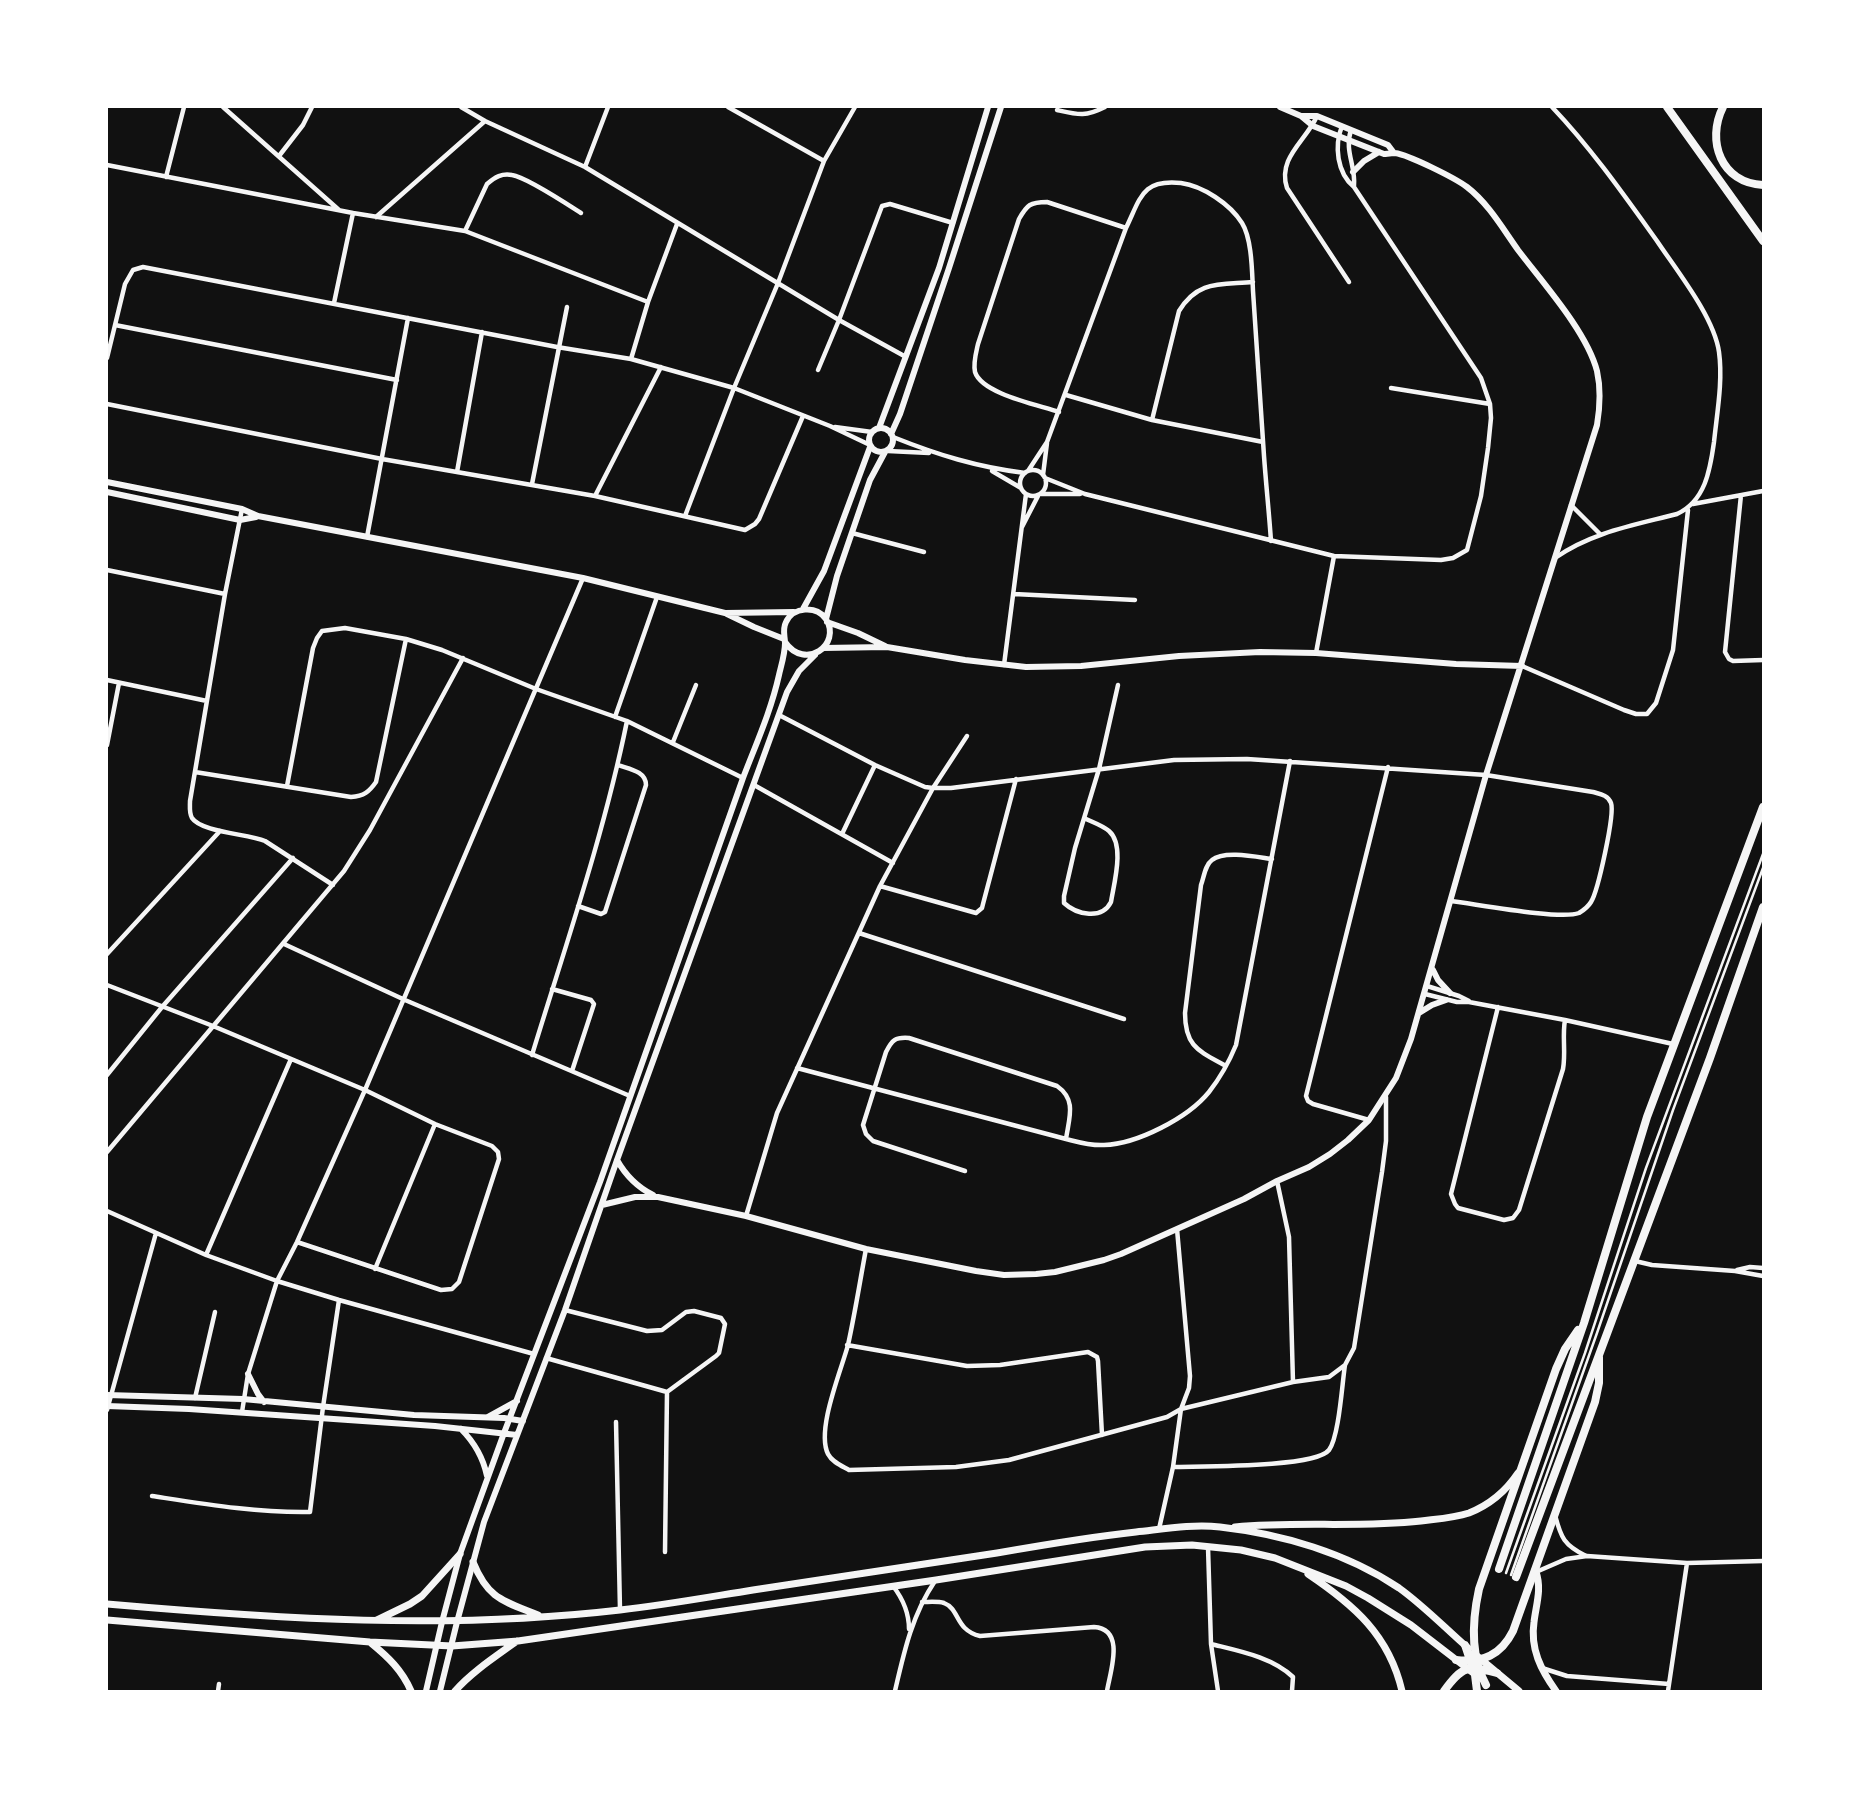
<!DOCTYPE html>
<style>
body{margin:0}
#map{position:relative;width:1870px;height:1798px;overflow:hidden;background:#111;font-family:"Varela Round",sans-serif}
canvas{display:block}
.frame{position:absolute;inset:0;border:108px solid #fff;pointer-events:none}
</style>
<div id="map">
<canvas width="1870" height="1798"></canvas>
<div class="frame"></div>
</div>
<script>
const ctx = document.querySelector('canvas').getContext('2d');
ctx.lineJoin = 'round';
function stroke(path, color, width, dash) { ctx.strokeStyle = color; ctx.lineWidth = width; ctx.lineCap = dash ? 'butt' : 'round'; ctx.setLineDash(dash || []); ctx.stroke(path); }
stroke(new Path2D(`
 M 1506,1573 L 1585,1353 L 1646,1168 L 1763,854
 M 1511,1575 L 1597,1333 L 1673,1110 L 1763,868`), '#f5f5f5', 2.5);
stroke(new Path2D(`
 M 223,107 L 339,210
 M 461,107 L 485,121 L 585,167 L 839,320 L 906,357
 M 728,107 L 824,161
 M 1552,107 C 1591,148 1624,195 1657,241 C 1677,271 1714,317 1719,352 C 1723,381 1717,413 1714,442 C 1710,471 1705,501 1677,514 C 1635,525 1592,532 1555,558
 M 1057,110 C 1079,115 1085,117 1105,107
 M 1317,116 C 1306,141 1277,158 1287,188 L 1349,282
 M 1351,130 C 1344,151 1356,166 1354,186
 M 279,156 L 303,125 L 312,107
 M 107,165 L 353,213 L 465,231 L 648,302
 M 585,167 L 608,107
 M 166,177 L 184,107
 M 376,217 L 485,121
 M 465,231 L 487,184 C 495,177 502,173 512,175 C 526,177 567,204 581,213
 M 334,303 L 353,213
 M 115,325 L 397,380
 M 107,358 L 125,284 L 133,270 L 143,267 L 557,347 L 631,359 L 734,388 L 830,426 L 870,445
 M 631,359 L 648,302 L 677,224
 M 818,370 L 839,320 L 882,206 L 890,204 L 953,223
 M 1391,388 L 1490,404
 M 1066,395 L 1152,420 L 1263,442
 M 107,404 L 382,459 L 595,496 L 745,530 L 755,524 L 759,519 L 803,416
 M 1059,412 C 1039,405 982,394 975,372 C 973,363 976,353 978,344 L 1019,219 C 1027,205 1030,202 1047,202 L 1126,228
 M 1152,420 L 1179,311 C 1198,280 1220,285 1253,282
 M 835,427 L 872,432
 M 893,437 C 938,455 977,467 1025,473
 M 888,451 L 929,453
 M1020 483a13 13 0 1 1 26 0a13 13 0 1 1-26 0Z
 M 992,471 L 1021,488
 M 1028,471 L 1047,442 L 1126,228 C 1141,197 1142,179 1181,183 C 1203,186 1230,204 1242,223 C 1252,239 1252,272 1253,291 C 1257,346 1260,401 1264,456 C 1266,484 1269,512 1271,541
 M 457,472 L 482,332
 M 1043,475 L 1047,443
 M 1045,478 L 1085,494 L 1334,556 L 1441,560 L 1453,558 L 1467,550 L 1481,496 L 1488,448 L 1491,418 L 1490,404 L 1481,378 L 1354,187 C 1337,173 1334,146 1342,126
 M 532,484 L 567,307
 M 1041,494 L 1080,494
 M 1741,495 L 1725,652 L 1729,659 L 1733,661 L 1763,660
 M 595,496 L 661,367
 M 1693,504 L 1763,491
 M 1571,505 L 1600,534
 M 242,509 L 225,594 L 190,801 C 190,807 189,813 192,818 C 201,832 248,834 265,841 L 333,885
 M 685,516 L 734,388 L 778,283 L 824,161 L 855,107
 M 1022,527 L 1038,496
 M 852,533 L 924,552
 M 367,537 L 408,318
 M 107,570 L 225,594
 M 1014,594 L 1135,600
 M 1316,653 L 1334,556
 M 1004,665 L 1026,494
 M 1522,666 L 1624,710 L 1636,714 L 1647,714 L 1656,703 L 1673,650 L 1688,510
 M 107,680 L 207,701
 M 779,715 L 875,765 L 925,787 L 933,788 L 951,788 L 1174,760 L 1247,759 L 1486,775 L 1593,792 C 1600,794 1608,795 1611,803 C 1615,814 1598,891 1591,902 C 1588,907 1584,910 1579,913 C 1560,920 1476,904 1451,901
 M 615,717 L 657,597
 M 673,742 L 696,685
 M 107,745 L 119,683
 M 195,772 L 351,797 C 364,796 369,792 376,782 L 406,639
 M 754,785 L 893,863
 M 287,786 L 313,648 L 317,638 L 322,631 L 345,628 L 406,639 L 442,650 L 536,689 L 627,721 L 743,778
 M 1084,818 C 1092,822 1102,825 1109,831 C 1125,845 1114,883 1111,902 C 1102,920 1077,915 1064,903 L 1064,896 L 1075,848 L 1099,769 L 1118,685
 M 842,834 L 875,765
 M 880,886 L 976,913 L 982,908 L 983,904 L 1016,779
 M 578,906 L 601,914 L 605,912 L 646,785 C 646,771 629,769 618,765
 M 859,933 L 1124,1019
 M 284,944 L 405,1000 L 630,1096
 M 107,954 L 220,831
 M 107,985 L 213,1026 L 365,1090 L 435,1124 L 492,1146 L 498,1152 L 499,1159 L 459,1282 L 452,1289 L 441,1290 L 297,1242
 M 1427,986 L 1459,996 L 1469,1001
 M 552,989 L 591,1000 L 594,1004 L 572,1071
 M 1425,994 L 1457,1002 L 1469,1002 L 1565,1020 L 1673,1044
 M 1498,1007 L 1451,1194 L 1455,1204 L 1458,1208 L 1504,1220 L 1513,1218 L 1519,1210 L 1563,1069 C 1566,1052 1562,1036 1565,1020
 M 532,1055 C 566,944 604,834 627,721
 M 1226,1066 C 1199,1051 1185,1047 1185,1013 L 1201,885 C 1204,877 1205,865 1212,860 C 1224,850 1257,857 1272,859
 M 797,1068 L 1066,1139 C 1078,1142 1091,1146 1104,1145 C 1137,1144 1188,1118 1209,1092 C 1220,1078 1229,1062 1236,1045 L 1290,761
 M 107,1075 L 162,1007 L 293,858
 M 1369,1120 L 1313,1104 L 1308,1101 L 1306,1096 L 1388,767
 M 107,1152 L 344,871 L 370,830 L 463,658
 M 965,1171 L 873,1141 L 866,1134 L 863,1125 L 886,1052 C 892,1040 895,1037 909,1038 L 1057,1086 C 1077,1100 1069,1118 1066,1139
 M 1277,1181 L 1289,1237 L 1293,1382
 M 107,1211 L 206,1255 L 277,1281 L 339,1300 L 534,1354
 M 746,1216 L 777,1113 L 880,886 L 933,788 L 967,736
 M 866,1249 C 860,1281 855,1313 848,1345 C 841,1371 816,1430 828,1454 C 832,1462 842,1466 849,1470 L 956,1467 L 1009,1460 L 1167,1417 L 1181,1409 L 1189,1388 L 1190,1376 L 1177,1229
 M 206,1255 L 291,1059
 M 1635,1261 L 1652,1265 L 1735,1271 L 1763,1276
 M 375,1269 L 435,1124
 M 1737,1270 L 1750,1267 L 1763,1268
 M 847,1345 L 967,1366 L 1000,1365 L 1088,1352 L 1097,1357 L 1098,1361 L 1102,1435
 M 546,1358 L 667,1392 L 716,1356 L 719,1353 L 725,1324 L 721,1318 L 694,1311 L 686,1312 L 662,1330 L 647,1331 L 565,1310
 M 195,1398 L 215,1312
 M 107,1410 L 156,1233
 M 242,1412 L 248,1374 L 277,1281 L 297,1242 L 365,1090 L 583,578
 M 616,1422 L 620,1610
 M 1173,1467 C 1199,1466 1315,1468 1329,1450 C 1339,1437 1342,1384 1345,1365
 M 152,1496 C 204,1504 257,1513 310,1512 L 323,1407 L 339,1300
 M 1555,1515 C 1561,1538 1564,1545 1586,1556
 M 1159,1529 L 1173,1467 L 1181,1409 L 1293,1382 L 1329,1377 L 1345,1365 L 1354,1348 L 1382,1172 L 1386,1141 L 1386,1097
 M 1208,1547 L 1211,1644 L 1218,1691
 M 665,1552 L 667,1392
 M 1536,1572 L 1566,1559 L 1587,1556 L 1687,1563 L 1763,1561
 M 893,1586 C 903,1599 909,1613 909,1629
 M 922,1602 C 929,1602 938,1601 944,1603 C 960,1609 955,1630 980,1636 L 1094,1627 C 1126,1629 1110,1672 1107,1691
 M 1211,1644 C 1239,1651 1272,1657 1293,1677 L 1292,1691
 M 1542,1668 L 1567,1676 L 1669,1684
 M 218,1691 L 219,1684
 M 895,1691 C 904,1652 912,1615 935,1581
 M 1668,1691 L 1687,1563`), '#f5f5f5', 4.5);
stroke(new Path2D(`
 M 1301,116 L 1317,116 L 1388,145 L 1394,153
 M 1353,172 L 1364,161 L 1379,152
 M869 440a12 12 0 1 1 24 0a12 12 0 1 1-24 0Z
 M 879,428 L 939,268 L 988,107
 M 891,434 L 900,414 L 949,268 L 1001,107
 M 107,482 L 242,509 L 258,516 L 583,578 L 725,613 L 794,612
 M 107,492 L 240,520 L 256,517
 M 803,609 L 824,571 L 870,447
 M 727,614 L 754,627 L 784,639
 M 826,619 L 837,576 L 870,480 L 885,452
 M 827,622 L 858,633 L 885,646
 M 823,648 L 887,647 L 965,660 L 1026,667 L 1081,666 L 1179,656 L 1260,652 L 1316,653 L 1456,664 L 1522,666
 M 1433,970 L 1438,980 L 1450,993
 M 1419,1013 L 1432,1005 L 1446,1000
 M 617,1160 C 626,1176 637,1187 653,1195
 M 602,1205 L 635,1197 L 658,1197 L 746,1216 L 866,1249 L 976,1271 L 1004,1275 L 1036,1274 L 1055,1272 L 1104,1260 L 1121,1254 L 1244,1199 L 1277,1181 L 1309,1167 L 1330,1154 L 1348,1140 L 1369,1120 L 1396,1078 L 1411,1039 L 1486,775 L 1597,425 C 1600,407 1601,389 1597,371 C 1587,332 1543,283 1518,250 C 1503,229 1488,203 1467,187 C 1455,178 1409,155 1395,153 C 1394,153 1385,154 1384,154 L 1313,126 L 1301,116 L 1280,107
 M 248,1374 L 258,1394 L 264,1402
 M 107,1395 L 243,1399 L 414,1415 L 504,1418 L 523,1421
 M 107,1406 L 189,1409 L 435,1426 L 517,1435
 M 488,1417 L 517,1401
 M 461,1429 C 475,1443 483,1457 487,1476
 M 426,1691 L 442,1622 L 460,1554 L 504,1433 L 600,1182 L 743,778 C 756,744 771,711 779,675 C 781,666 785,654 785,643 C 785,636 782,630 786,622 C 793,607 816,605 826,619 C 842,645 805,671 785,642
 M 440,1691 L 457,1622 L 484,1522 L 565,1310 L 617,1160 L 787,692 L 799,671 L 815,655`), '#f5f5f5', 6);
stroke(new Path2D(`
 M 1235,1527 C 1297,1521 1359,1528 1421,1521 C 1437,1519 1454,1518 1469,1513 C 1489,1505 1506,1491 1518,1473
 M 473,1562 C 488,1599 503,1601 538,1615
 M 1536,1572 C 1542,1589 1536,1605 1534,1622 C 1530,1649 1541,1670 1556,1691
 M 1308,1574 C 1354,1605 1389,1635 1402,1691
 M 107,1604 C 279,1619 448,1630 620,1610 C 665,1605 709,1597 753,1590 C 834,1578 915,1566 997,1553 C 1043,1545 1089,1537 1136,1532 C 1164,1529 1192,1524 1220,1527 C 1282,1534 1347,1553 1399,1588 C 1424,1606 1445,1628 1468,1648
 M 107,1620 L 370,1642 L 452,1646 L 518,1641 L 936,1580 L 1145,1547 L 1192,1545 L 1241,1550 L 1275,1558 L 1346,1586 L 1368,1598 L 1411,1625 L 1472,1672
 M 377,1620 L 410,1604 L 422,1596 L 460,1554
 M 371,1643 C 388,1657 402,1670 411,1691
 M 1477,1656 L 1519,1691
 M 455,1691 C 473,1671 495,1657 517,1641`), '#f5f5f5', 7);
stroke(new Path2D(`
 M 1667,107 L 1763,241
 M 1723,107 C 1706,141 1721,183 1763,185
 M 1499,1569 L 1584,1323 L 1647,1117 L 1763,807
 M 1516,1577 L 1710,1058 L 1763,907
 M 1465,1645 L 1475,1675 L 1477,1691
 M 1456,1660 C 1483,1663 1501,1655 1513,1631 L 1595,1402 L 1599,1383 L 1599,1357
 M 1486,1685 C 1470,1656 1472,1621 1479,1589 L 1556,1369 L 1565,1349 L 1578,1330
 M 1444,1691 C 1462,1666 1468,1665 1497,1673`), '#f5f5f5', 8);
</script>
